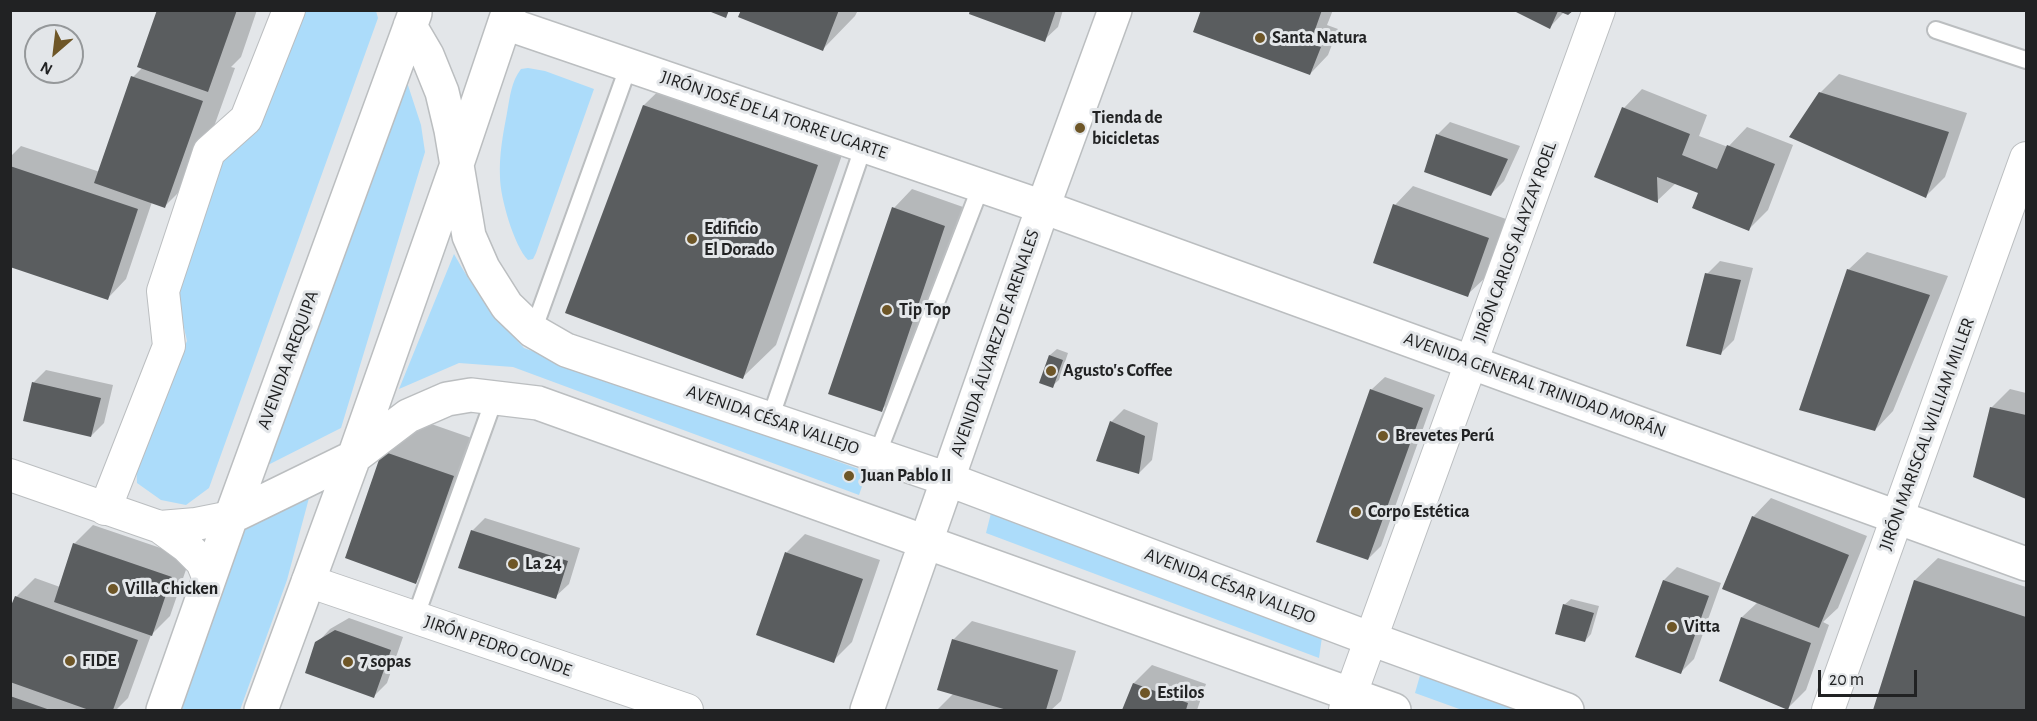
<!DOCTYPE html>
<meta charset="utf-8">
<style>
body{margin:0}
#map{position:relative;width:2037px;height:721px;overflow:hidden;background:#e3e6e9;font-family:"Alegreya Sans",sans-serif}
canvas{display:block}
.frame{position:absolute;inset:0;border:12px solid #212223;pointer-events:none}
.north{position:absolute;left:24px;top:24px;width:60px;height:60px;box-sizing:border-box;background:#e3e6e9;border:2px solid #95989a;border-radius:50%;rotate:208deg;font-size:16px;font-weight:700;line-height:24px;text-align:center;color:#212223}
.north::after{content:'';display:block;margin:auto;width:21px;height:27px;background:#6e5627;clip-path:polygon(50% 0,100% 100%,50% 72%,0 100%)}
.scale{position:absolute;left:1818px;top:670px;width:99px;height:27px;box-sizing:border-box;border:3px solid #212223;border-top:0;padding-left:8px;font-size:18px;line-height:21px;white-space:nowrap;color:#212223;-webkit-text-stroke:4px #e3e6e9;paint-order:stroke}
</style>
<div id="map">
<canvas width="2037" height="721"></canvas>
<div class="frame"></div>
<div class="north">N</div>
<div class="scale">20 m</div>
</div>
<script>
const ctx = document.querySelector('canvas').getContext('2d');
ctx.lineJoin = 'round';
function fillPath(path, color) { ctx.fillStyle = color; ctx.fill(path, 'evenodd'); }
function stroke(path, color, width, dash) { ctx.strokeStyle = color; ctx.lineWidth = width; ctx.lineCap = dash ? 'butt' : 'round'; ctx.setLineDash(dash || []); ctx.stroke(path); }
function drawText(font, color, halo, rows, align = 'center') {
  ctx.font = font + ' "Alegreya Sans",sans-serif'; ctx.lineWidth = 6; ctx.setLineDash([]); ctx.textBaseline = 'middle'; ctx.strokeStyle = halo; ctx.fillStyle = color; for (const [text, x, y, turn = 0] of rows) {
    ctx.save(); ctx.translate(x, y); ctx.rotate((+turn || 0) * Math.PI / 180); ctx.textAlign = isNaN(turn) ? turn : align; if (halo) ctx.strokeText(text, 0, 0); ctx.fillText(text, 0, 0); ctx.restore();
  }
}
fillPath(new Path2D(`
 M 301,11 L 376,11 L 378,18 L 209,488 L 186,505 L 161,500 L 137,483 L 136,458 L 187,341 L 176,293 L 218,163 Z
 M 528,68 L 545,71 L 594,89 L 536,253 L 533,259 L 528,260 C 514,246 500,197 500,177 C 499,155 503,134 507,113 C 510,97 511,82 521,69 Z
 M 404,73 L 421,125 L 425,152 L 341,428 L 262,468 Z
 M 454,254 C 474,290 496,318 524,348 L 867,472 L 859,495 L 513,367 L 459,363 L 399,389 Z
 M 309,498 L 287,580 L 240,710 L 180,710 L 246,524 Z
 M 992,509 L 1322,637 L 1319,658 L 986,533 Z
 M 1423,665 L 1548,710 L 1462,710 L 1415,693 Z`), '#acdcfa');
fillPath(new Path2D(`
 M 158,10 L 257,10 L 241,57 L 231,67 L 235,68 L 197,174 L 164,207 L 152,202 L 126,279 L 108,298 L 10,266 L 10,157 L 21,146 L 100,172 L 133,77 L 143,67 Z
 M 743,10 L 858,10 L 855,16 L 823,49 Z
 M 972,10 L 1063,10 L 1058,27 L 1044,40 Z
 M 1202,10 L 1333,10 L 1327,25 L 1338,29 L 1328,55 L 1310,74 Z
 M 1516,10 L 1572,10 L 1564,12 L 1550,27 Z
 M 677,73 L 850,132 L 776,345 L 743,377 L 567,312 L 644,105 Z
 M 1839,74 L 1967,113 L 1945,177 L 1926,196 L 1820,93 Z
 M 1642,89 L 1707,115 L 1699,136 L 1728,147 L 1747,127 L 1793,145 L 1768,210 L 1749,229 L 1700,192 L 1676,183 L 1657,201 L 1624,108 Z
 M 1450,122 L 1520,146 L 1504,181 L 1491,194 L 1437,135 Z
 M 1413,186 L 1506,219 L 1486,277 L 1467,295 L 1395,205 Z
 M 912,189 L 963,207 L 900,392 L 881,410 L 894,208 Z
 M 1867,252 L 1948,276 L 1893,411 L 1875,430 L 1848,270 Z
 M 1720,261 L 1753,268 L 1734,340 L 1721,353 L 1707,274 Z
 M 1057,349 L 1068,353 L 1059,380 L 1052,386 L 1050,355 Z
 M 46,370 L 113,385 L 104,423 L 91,436 L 33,383 Z
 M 1385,377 L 1435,395 L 1381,546 L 1368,559 L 1371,390 Z
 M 2010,389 L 2026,393 L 2026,498 L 1974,476 L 1991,408 Z
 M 1124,409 L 1158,423 L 1152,460 L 1139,473 L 1111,422 Z
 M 417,419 L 486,443 L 448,549 L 415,582 L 384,452 Z
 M 1771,498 L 1867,536 L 1838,608 L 1823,622 L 1829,625 L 1806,690 L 1788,708 L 1742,617 L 1758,602 L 1753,517 Z
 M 485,518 L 580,548 L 569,584 L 555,597 L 472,531 Z
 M 93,525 L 190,558 L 170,616 L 151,635 L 128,698 L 116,710 L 10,710 L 10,613 L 16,597 L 35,578 L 60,587 L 74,544 Z
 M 805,534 L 880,560 L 852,642 L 833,661 L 758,634 L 787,552 Z
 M 1938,558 L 2026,587 L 2026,710 L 1874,710 L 1915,580 Z
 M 1677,567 L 1721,583 L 1694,659 L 1681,672 L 1664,580 Z
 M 1571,599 L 1599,606 L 1591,634 L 1585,641 L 1564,605 Z
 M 349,618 L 403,637 L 387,683 L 374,696 L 317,643 L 330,629 Z
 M 972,621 L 1076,651 L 1061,701 L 1051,710 L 937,710 L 954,693 L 953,640 Z
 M 1152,665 L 1206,684 L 1197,710 L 1124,710 L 1134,683 Z`), '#0003');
fillPath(new Path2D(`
 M 157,10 L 237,10 L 208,92 L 137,67 Z
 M 706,10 L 729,10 L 726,18 Z
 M 741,10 L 839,10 L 823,51 L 738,17 Z
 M 970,10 L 1056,10 L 1045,42 L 969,14 Z
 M 1201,10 L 1322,10 L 1310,44 L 1321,47 L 1310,75 L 1193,32 Z
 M 1512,10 L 1574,10 L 1568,15 L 1558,11 L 1550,29 Z
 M 131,76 L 203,101 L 165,208 L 94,183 Z
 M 1819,92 L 1949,132 L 1926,198 L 1789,137 Z
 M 643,105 L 818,165 L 743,379 L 565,313 Z
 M 1622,107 L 1690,134 L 1682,155 L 1717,169 L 1727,145 L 1775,164 L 1749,231 L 1692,208 L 1698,193 L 1657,177 L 1658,203 L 1594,177 Z
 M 1436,134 L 1508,159 L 1491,196 L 1424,172 Z
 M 10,166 L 138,209 L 108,300 L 10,267 Z
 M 1393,204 L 1489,238 L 1468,297 L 1373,263 Z
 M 892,207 L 945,226 L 882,412 L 828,394 Z
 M 1847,269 L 1930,295 L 1875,431 L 1799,410 Z
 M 1705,273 L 1741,280 L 1721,355 L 1686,346 Z
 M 1049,355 L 1063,360 L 1053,388 L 1039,383 Z
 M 32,382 L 101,398 L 91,437 L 23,421 Z
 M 1370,389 L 1423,408 L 1368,560 L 1316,542 Z
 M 1990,407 L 2026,415 L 2026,499 L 1973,477 Z
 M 1110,421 L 1145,436 L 1139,474 L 1096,461 Z
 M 382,451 L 454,476 L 416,584 L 345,558 Z
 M 1752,516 L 1849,555 L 1819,628 L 1722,589 Z
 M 471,530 L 568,561 L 556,599 L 458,568 Z
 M 73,543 L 172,577 L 152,636 L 54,602 Z
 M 785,552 L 863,579 L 834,663 L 756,635 Z
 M 1663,580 L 1709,596 L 1681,674 L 1635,657 Z
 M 1914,580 L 2026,617 L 2026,710 L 1873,710 Z
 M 15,596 L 138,640 L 113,710 L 89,710 L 10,682 L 10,608 Z
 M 1563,604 L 1594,613 L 1585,642 L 1555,634 Z
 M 1741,617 L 1811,643 L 1788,710 L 1719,681 Z
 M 335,630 L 391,650 L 374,698 L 305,673 L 315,642 Z
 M 952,639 L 1058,670 L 1046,710 L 1007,710 L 937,690 Z
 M 1133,683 L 1188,703 L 1186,710 L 1122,710 Z
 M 10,696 L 50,710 L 10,710 Z`), '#5a5d5f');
const service = new Path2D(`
 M 1936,30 L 2026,60
 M 533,331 L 629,65
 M 770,419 L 864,145
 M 877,455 L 981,186
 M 415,618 L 495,397`);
const minor = new Path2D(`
 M 10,475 L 160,527 L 186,546 L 202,562 L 209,579
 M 105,509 L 169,346 L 163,291 L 209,152 L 246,119 L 289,10
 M 160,527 L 196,524 L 231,517
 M 308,581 L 687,710
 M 1345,710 L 1599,10
 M 1828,710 L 2026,158`);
const tertiary = new Path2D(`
 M 505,23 L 1043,207 L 2026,564`);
const secondary = new Path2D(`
 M 410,26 L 427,55 L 442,92 L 451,130 L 469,236 L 483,268 L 507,306 L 533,331 L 566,350 L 947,479 L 1371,639 L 1567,710
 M 231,517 L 354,457 L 408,416 L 447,399 L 471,395 L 538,403 L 1394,710
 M 163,710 L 231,517 L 415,13
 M 261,710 L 354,457 L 456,167 L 509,10
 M 867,710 L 1043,207 L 1115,10`);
stroke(service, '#bbbec0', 20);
stroke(minor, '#bbbec0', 34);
stroke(tertiary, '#bbbec0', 36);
stroke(secondary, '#bbbec0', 36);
stroke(service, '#fff', 16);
stroke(minor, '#fff', 32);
stroke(tertiary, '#fff', 33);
stroke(secondary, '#fff', 33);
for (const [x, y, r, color] of [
 [1260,38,6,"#6e5627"],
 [1080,128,6,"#6e5627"],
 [692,239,6,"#6e5627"],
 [887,310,6,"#6e5627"],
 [1051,371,6,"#6e5627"],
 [1383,436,6,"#6e5627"],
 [849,476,6,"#6e5627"],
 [1356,512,6,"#6e5627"],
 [513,564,6,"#6e5627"],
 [113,589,6,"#6e5627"],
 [1672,627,6,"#6e5627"],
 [70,661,6,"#6e5627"],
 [348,662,6,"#6e5627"],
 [1145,693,6,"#6e5627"]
]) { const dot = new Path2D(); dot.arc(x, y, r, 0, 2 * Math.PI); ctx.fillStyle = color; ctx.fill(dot); stroke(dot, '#e3e6e9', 2); }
drawText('bold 18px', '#212223', '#e3e6e9', [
 ["Santa Natura",1272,38],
 ["Tienda de",1092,118],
 ["bicicletas",1092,139],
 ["Edificio",704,229],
 ["El Dorado",704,250],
 ["Tip Top",899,310],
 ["Agusto's Coffee",1063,371],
 ["Brevetes Perú",1395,436],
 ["Juan Pablo II",861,476],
 ["Corpo Estética",1368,512],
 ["La 24",525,564],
 ["Villa Chicken",125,589],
 ["Vitta",1684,627],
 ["FIDE",82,661],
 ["7 sopas",360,662],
 ["Estilos",1157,693]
], 'left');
drawText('18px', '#212223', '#e3e6e9', [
 ["JIRÓN JOSÉ DE LA TORRE UGARTE",774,115,19],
 ["JIRÓN CARLOS ALAYZAY ROEL",1515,242,-70],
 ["AVENIDA ÁLVAREZ DE ARENALES",995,343,-71],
 ["AVENIDA AREQUIPA",288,360,-70],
 ["AVENIDA GENERAL TRINIDAD MORÁN",1535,385,20],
 ["AVENIDA CÉSAR VALLEJO",773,420,19],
 ["JIRÓN MARISCAL WILLIAM MILLER",1927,434,-70],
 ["AVENIDA CÉSAR VALLEJO",1230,586,21],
 ["JIRÓN PEDRO CONDE",498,646,19]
]);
</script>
